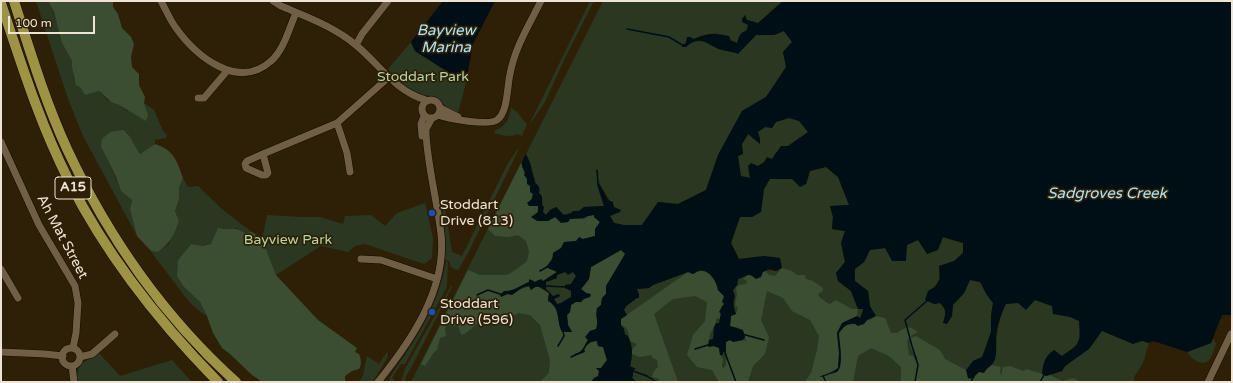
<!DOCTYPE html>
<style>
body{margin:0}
#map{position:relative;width:1233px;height:383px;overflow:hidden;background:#2e2006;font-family:"Varela Round",sans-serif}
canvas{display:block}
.frame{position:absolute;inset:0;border:2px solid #eee4d5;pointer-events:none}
.scale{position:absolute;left:8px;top:16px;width:87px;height:18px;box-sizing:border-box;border:2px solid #eee4d5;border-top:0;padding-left:5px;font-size:12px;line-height:14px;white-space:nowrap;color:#eee4d5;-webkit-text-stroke:3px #2e2006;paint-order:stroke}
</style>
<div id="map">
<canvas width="1233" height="383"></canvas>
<div class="frame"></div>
<div class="scale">100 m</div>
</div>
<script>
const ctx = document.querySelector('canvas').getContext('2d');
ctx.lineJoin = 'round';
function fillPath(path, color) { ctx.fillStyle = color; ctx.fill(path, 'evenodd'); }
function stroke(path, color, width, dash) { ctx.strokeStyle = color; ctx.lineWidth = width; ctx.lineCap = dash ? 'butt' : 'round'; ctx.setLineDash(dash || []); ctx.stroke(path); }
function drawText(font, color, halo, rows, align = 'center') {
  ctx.font = font + ' "Varela Round",sans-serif'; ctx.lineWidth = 3.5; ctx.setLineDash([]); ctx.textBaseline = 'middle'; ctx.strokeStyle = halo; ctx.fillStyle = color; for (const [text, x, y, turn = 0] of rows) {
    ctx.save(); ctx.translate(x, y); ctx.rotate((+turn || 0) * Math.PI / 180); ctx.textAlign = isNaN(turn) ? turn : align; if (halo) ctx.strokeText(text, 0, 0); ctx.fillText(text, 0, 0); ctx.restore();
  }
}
fillPath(new Path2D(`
 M 36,1 L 48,1 L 50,4 L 58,25 L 62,43 L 72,61 L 74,79 L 85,94 L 99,91 L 107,100 L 119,105 L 127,111 L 146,109 L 144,103 L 154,110 L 163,131 L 167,135 L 166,138 L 155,140 L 155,144 L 140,154 L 135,148 L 127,132 L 106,156 L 121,191 L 132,200 L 130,210 L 137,236 L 83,136 L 67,96 Z
 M 590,1 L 594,1 L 565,58 L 544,104 L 529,125 Z
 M 603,1 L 783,1 L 758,23 L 747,20 L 745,16 L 748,25 L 747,31 C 740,32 739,36 738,43 L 715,33 L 700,36 L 694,39 L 687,37 L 686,43 L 700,41 L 707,42 L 723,50 L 743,49 L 756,35 L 774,35 L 784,31 L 792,42 L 783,52 L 786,67 L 766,97 L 742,111 L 718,155 L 706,190 L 678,204 L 658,202 L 642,225 L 624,225 L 614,223 L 610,216 L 615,214 C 613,203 605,193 599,183 L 604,206 L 584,207 L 579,211 L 563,215 L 556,207 L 550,210 L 546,215 L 543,212 L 542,196 L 539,193 L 530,163 L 526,154 Z
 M 411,42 L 415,51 L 466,83 L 458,113 L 452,111 L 434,96 L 417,95 L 398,81 L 388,69 Z
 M 511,108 C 520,112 521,119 527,124 L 522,136 L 517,134 C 509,138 502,135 494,133 L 495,130 C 506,127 509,119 511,108 Z
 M 789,118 L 799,121 L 808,132 L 788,146 L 776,152 L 772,159 L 758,166 L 748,166 L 750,178 L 740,176 L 738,156 L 743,154 L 742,144 L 749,134 L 760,139 L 757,132 L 765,127 L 772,128 L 776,122 Z
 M 518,149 L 519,149 L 470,249 L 459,269 L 456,270 L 450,266 L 450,262 L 445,259 C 447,241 445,226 442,208 L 445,208 L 452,252 L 462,256 L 508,163 Z
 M 521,163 L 531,217 L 570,219 L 594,215 L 532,280 L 501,297 L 518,290 L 575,354 L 585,352 L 584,349 L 586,346 L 591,382 L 411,382 Z
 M 826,167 L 838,177 L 849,205 L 830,206 L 833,217 L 832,229 L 845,231 L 841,243 L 845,262 L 836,273 L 838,281 L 851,291 L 858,309 L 863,309 L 860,319 L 857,316 L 858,326 L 870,306 L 868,291 L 855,281 L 855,269 L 864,262 L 870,250 L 885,248 L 906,261 L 906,245 L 918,240 L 942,237 L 951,240 L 963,242 L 963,253 L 954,261 L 939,266 C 940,279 940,284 928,291 L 934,304 L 940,303 C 947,310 946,314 943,323 L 952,316 L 953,305 L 964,293 L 970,280 L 980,282 L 987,295 L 993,303 C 991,313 992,322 991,332 C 990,340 986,349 982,357 L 973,361 L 995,358 C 996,339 998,322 1005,304 L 1035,300 L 1052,306 L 1079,321 L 1080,337 L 1076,346 L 1062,356 L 1046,376 L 1062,371 C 1067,362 1079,357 1087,350 C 1094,344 1099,335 1104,326 L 1149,343 L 1143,363 L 1134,377 L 1134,382 L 637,382 L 632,378 L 633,370 L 635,369 L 630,366 C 633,356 632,347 629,337 C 619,332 619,314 627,306 C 629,303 634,301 637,298 L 637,289 L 649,288 L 653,285 L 688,272 L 721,313 L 719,324 L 723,355 L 723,352 L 725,351 L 734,304 L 733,290 L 737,285 L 738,279 C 747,274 768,268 776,271 L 778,270 L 764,256 L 739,259 L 731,243 L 740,217 L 752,217 L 761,212 L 764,189 L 770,178 L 792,179 L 806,184 L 810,171 Z
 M 183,178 L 188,187 L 198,186 L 223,210 L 252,232 L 245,233 L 236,228 L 222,229 L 211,244 L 203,246 L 191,244 L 178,260 L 184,287 L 200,302 L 207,316 C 191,307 185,296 174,282 C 166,271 158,262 151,251 L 158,252 L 169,244 L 179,221 L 175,211 L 179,199 L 179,188 Z
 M 425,203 L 433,238 L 432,258 L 424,264 L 365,244 L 355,246 L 348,252 L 321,246 L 276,275 L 262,239 L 267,215 L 301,217 L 320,217 L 343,224 L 345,216 L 371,215 L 385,226 L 397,213 Z
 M 446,261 L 448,262 L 447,287 L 405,364 L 401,364 L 392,378 L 396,382 L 389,382 L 390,377 C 416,339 438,308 446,261 Z
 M 565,272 L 573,272 L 576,276 L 571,284 L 565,288 L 571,290 L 571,297 L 561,304 L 557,304 L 554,299 L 560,296 L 553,296 L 546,289 L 546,282 L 557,278 L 557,275 Z
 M 451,286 L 452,287 L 411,368 L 406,376 L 405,382 L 401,382 L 405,369 Z
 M 1213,339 L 1216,344 C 1214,349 1212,358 1208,361 C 1201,367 1190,357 1187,352 L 1211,343 Z
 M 387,352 L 388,355 L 387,358 L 373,382 L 359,382 L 363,375 L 367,356 L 379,364 Z
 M 99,353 L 120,376 L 172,360 L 192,382 L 78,382 C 75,361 86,363 99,353 Z`), '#2a3822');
fillPath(new Path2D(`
 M 48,1 L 113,1 L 113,7 L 118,14 L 122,28 L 131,37 L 134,44 L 131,57 L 132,67 L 139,74 L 139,85 L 145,97 L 144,103 L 148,115 L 146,121 L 119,105 L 111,102 L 99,91 L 85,95 L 80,87 L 76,85 L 72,67 L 72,61 L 62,43 L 54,12 Z
 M 123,130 C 131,134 134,147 140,154 L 155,144 C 174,150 177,161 183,178 L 179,188 L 179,199 L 175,211 L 179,221 C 173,237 171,242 158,252 L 151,251 L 137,236 L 130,210 L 132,200 L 121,191 L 116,177 L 101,146 L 102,139 L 110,132 Z
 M 521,163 L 533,194 L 529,206 L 538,206 L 537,221 L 548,221 L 555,217 L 568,222 L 570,219 L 584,219 L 588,216 L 594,215 L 594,217 L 600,222 L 595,229 L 595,236 L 576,241 L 564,242 L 561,248 L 553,253 C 553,260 550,262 546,267 L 557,272 L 543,281 L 538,280 L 535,282 L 532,280 L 501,297 L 529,286 L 531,290 L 537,286 L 549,293 L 548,298 C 552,302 559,309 559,315 C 560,320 559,324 561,329 L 572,332 L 568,325 L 567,315 L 570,312 L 571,305 L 586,293 L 581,289 L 589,279 L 591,267 L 621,250 L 626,254 L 606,286 L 606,294 L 602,298 L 601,305 L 596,315 L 598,323 L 596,329 L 590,331 C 588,340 585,352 575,354 L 576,355 L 585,352 C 583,345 591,341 597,341 L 598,346 L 603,347 L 607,360 L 601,368 L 596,368 L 599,371 L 598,377 L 591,382 L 540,382 L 549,373 L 550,360 L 540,325 L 530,315 L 519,313 C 508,319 497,316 486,319 C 476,322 471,331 462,335 C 459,332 460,328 457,325 L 454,326 L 448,324 L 445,328 L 446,336 L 440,338 L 437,350 C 432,353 429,361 425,366 L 421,364 L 468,270 L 480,275 L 507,275 L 517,269 L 527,261 L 529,251 L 526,241 L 518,235 L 508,237 L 495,236 L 488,229 Z
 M 218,228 C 230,231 232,225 245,233 L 252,232 L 262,239 L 276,275 L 318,320 L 357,348 L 355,352 L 359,354 C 361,359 362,364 359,369 L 352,371 L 345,376 L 345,382 L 262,382 L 252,375 L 230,354 L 222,348 L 213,333 L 207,316 L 200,302 L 184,287 L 177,276 L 178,260 L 191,244 L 203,246 L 211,244 Z
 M 782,268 L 792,271 L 797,275 L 805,275 L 806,279 L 813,281 L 823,288 L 823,291 L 818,294 C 819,298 826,302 830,304 L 836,300 L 852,309 L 858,309 L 857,316 L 842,323 L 837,333 L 839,353 L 838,368 L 823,377 L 837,372 C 843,357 840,348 839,333 L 844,326 L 870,320 L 876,316 L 885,318 L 891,333 L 897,333 C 906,327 908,324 918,332 L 912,335 L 907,341 L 909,355 L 913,356 L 916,361 L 918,358 C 912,352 909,347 910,338 L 916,336 L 940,350 L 945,359 L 966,370 L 968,378 L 992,365 L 1001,367 L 1000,371 L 1001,376 L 1003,367 L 1010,366 L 1023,371 L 1027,369 C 1034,372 1040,372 1046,376 L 1050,375 L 1062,381 L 1073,378 L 1082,382 L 901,382 L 901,367 L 889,356 L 871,348 L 858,356 L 853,382 L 805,382 L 811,373 L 817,350 L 819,336 L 810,320 L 792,311 L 783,298 L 767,291 L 761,320 L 769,337 L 765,354 L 753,366 L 748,382 L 719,382 L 712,370 L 697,367 L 687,355 L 693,335 L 705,321 L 707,302 L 695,296 L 673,299 L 654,314 L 678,382 L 659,382 L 659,379 L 652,377 L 654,371 L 658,367 L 657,360 L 653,358 L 651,355 L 640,357 L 632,354 L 632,350 L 637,344 L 630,341 C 628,334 630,328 621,325 L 621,319 L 688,272 L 693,274 C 695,273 696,271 699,271 C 709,269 717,282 718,290 L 724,296 L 724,304 L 721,307 L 720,318 L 716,319 L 716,323 L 710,334 L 708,345 L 719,348 L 720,355 L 723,359 L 722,366 L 723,368 L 725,367 C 727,363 726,348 726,342 L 730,340 L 733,342 L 743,340 L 746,341 L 745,337 L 739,328 L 730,326 L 731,316 L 736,314 L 738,308 L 735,305 L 737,294 L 736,288 L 739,285 L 746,284 L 747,281 L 743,279 L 749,274 L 752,275 L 765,271 L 769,275 L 775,276 Z`), '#3c4e32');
fillPath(new Path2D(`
 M 443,1 L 495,1 L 473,44 L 467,77 L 462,81 L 415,51 L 411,42 Z
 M 783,1 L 1232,1 L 1232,315 L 1222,315 L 1211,343 L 1187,352 L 1153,341 L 1149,343 L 1142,341 L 1133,344 L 1102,331 L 1089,349 L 1065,366 L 1062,371 L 1046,376 L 1042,374 C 1043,363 1045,356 1054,350 L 1062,356 C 1080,344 1081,343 1079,321 L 1070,317 L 1053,314 L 1052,306 L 1035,300 L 1026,310 L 1018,303 L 1006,304 C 1001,314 997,326 996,337 C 996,344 997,353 995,359 C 993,366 987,367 984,373 L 979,372 L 976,375 L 971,379 L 968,378 L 966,370 L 973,361 L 982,357 L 991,332 L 991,315 L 993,303 L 987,295 L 980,282 L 970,280 L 964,293 L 953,305 L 952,316 L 947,324 L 943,323 C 946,314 947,310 940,303 L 934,304 L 925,300 L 928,291 L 935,287 L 940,279 L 939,266 L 954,261 L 963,253 L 963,243 L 943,237 L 938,250 L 927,254 L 918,240 L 907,245 L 906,261 L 892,261 L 885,248 L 870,250 L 864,262 L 855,269 L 855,281 L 868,291 L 870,306 L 876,316 L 867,320 L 864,324 L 858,326 L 855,324 C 846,323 844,327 839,333 C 839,342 844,363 838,371 C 836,373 831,373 829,374 C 825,376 823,377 819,377 L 834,371 L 838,368 L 839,353 L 837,333 L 842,323 L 857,316 L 860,318 L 863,311 L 863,309 L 858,309 L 851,291 L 838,281 L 836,273 L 845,262 L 841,243 L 845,231 L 832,229 L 833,217 L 830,206 L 849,205 L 838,177 L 826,167 L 810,171 L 806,184 L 800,187 L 792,179 L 770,179 L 764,189 L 761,212 L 752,217 L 740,217 L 731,243 L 739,259 L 764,256 L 780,258 L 782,268 L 776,271 L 769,269 L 763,272 L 761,277 L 756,279 C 748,271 746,277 738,279 L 737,285 L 733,290 L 735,297 C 732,302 734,308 736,314 L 731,316 L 730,326 L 743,330 L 745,337 L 743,340 L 733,342 L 730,340 L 726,342 L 726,351 L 723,352 L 723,355 L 720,355 L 719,348 L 714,346 L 709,347 L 708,346 L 709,340 L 713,339 L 714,327 L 716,323 L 719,323 L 721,314 L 719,312 L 724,304 L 722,302 L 724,296 L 718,290 C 717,282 709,268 699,271 C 696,272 695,273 693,274 L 688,272 L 653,285 L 649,288 L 637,289 L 639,294 L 639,298 L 637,298 L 626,306 L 624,310 L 627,315 L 621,319 L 621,325 L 624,329 L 625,335 L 627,335 C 633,345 633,355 630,366 L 636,369 L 633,370 L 633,375 L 632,378 L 637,382 L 591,382 L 594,378 L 598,376 L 599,371 L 596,368 L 601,368 L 607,360 L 603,347 L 598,346 L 597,341 C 590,341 587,344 584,350 L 585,352 L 576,355 L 574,354 C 583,353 583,347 588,340 L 585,337 L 590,331 L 596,329 C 599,321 595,316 597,308 L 601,305 L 602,298 L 606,294 L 606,286 L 625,254 L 621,250 L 591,267 L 589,279 L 581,289 L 586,293 L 591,294 L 590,297 L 584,299 L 581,302 L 576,302 L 571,305 L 570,312 L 567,315 L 568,325 L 572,332 L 562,332 C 556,321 561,308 548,301 L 549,293 C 543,289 537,283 531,290 L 529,286 L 523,287 L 512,295 L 507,294 L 501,297 L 500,295 L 504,291 C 514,291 520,286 529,282 L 529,279 L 535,282 L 541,279 L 543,281 L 557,272 L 546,267 C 550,262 553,260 553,253 L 561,248 L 564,242 L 576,241 L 579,237 L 583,239 L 595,236 L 595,229 L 600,222 L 594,217 L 594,215 L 588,216 L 584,218 L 570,219 L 568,222 L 561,223 L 555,217 L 548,221 L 537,221 L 531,217 L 538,212 L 538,206 L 529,206 L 527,203 L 532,199 L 533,194 L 530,192 L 530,186 L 527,184 L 527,179 L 524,175 L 525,172 C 520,165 522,161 526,154 L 530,163 L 535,183 C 540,186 540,189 539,193 L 542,196 L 542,205 L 544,207 L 543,212 L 546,215 L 550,210 L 556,207 L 564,215 L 571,213 L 573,211 L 579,211 L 584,207 L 604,206 L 597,185 L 599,183 L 608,200 L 613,202 L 614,207 L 621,210 L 620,212 L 610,216 L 614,223 L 624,225 L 642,225 L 658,202 L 678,204 L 706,190 L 718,155 L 742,111 L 766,97 L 786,67 L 783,52 L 792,42 L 784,31 L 774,35 L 756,35 L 738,54 C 732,51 728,52 722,50 C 708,46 701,33 686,47 L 682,47 L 682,45 L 686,43 L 687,37 L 690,37 L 694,39 C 707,33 715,33 729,36 L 731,41 L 737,43 C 739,36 740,33 747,30 L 748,25 L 742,22 L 742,19 L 745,15 L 747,20 L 758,23 ZM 789,118 L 799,121 L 808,132 L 788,146 L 781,146 L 772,159 L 767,157 L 764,162 L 758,166 L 751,163 L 748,166 L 750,178 L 741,176 L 738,156 L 743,154 L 742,144 L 748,134 L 760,144 L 760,139 L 758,132 L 765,127 L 772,128 L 776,122 ZM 565,272 L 568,275 L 573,272 L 576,276 L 571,284 L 565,285 L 565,288 L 571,291 L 571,297 L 561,303 L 557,304 L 554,299 L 560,296 L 559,294 L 553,296 L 546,289 L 546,282 L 557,278 L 557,275 Z`), '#000e15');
stroke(new Path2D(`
 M 627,29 L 669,37 L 684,46
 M 597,170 L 598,184
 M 540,271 L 547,267
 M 545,286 L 566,287
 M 477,295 L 488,290 L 503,295
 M 742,334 L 764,340
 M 558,346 L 564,336 L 563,331
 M 695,349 L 708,345
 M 724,350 L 736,382
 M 571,357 L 582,352
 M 633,371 L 647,376 L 656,382
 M 823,376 L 826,382
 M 915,382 L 918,365 L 912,346 L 905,320 L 928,300
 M 971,382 L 974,376
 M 1040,382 L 1044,375`), '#000e15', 1.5);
const minor = new Path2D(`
 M 161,1 C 166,10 170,20 176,28 C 196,56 238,91 271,61 C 284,50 289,28 296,13
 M 273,1 L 281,6 C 307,17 335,27 357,46 C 380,65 395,91 426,100
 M 356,45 L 362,34 L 388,1
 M 198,98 L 204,98 L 227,71
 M422 109a9 9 0 1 1 18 0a9 9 0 1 1-18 0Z
 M 440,108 L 458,117
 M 438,115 C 448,119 489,126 497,120 C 508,112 507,87 510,74 C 515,47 529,25 541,1
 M 337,123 L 347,153 L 350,172
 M 422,136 L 421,124 L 424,116
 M 1,142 L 39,225 L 75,286 L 78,303 L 76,333 L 73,348
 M 263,154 L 268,173 L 266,175 L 262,175 L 246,168 L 245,164 L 247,161 L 263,154 L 337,123 L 389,77
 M 361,259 L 381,260 L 437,279
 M 1,269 L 18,298
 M62 357a9 9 0 1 1 18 0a9 9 0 1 1-18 0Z
 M 1,352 L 45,354 L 63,356
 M 80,357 L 92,354 L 115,334
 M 72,366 L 74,382
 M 378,382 C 411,341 447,289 441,234 C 437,200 428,168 426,134 L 426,129 L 432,118
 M 1208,382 L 1231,334`);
const primary = new Path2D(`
 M 14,1 C 30,51 45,101 67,149 C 108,237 164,317 236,382
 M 1,3 C 21,63 40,124 69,181 C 107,256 159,322 218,382`);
stroke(minor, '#160900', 8);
stroke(primary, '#160900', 11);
stroke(minor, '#705f45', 7);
stroke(primary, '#9e9345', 10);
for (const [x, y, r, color] of [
 [432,213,4,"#1a4fb4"],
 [432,312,4,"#1a4fb4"]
]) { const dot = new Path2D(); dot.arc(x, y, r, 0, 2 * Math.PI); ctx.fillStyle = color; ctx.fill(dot); stroke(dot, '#2e2006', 1.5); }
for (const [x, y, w] of [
 [73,188,36]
]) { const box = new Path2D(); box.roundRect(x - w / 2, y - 11, w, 22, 3); ctx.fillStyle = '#2e2006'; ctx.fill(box); stroke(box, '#eee4d5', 1); }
drawText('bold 13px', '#eee4d5', null, [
 ["A15",73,188]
]);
drawText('14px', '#b4d6a1', '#2e2006', [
 ["Stoddart Park",423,77],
 ["Bayview Park",288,240]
]);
drawText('14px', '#eee4d5', '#2e2006', [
 ["Stoddart",440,205],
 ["Drive (813)",440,221],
 ["Stoddart",440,304],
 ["Drive (596)",440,320]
], 'left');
drawText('14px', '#eee4d5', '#2e2006', [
 ["Ah Mat Street",62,237,62]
]);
drawText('italic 15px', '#ace3fa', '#2e2006', [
 ["Bayview",446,31],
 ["Marina",446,48],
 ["Sadgroves Creek",1107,194]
]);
</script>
